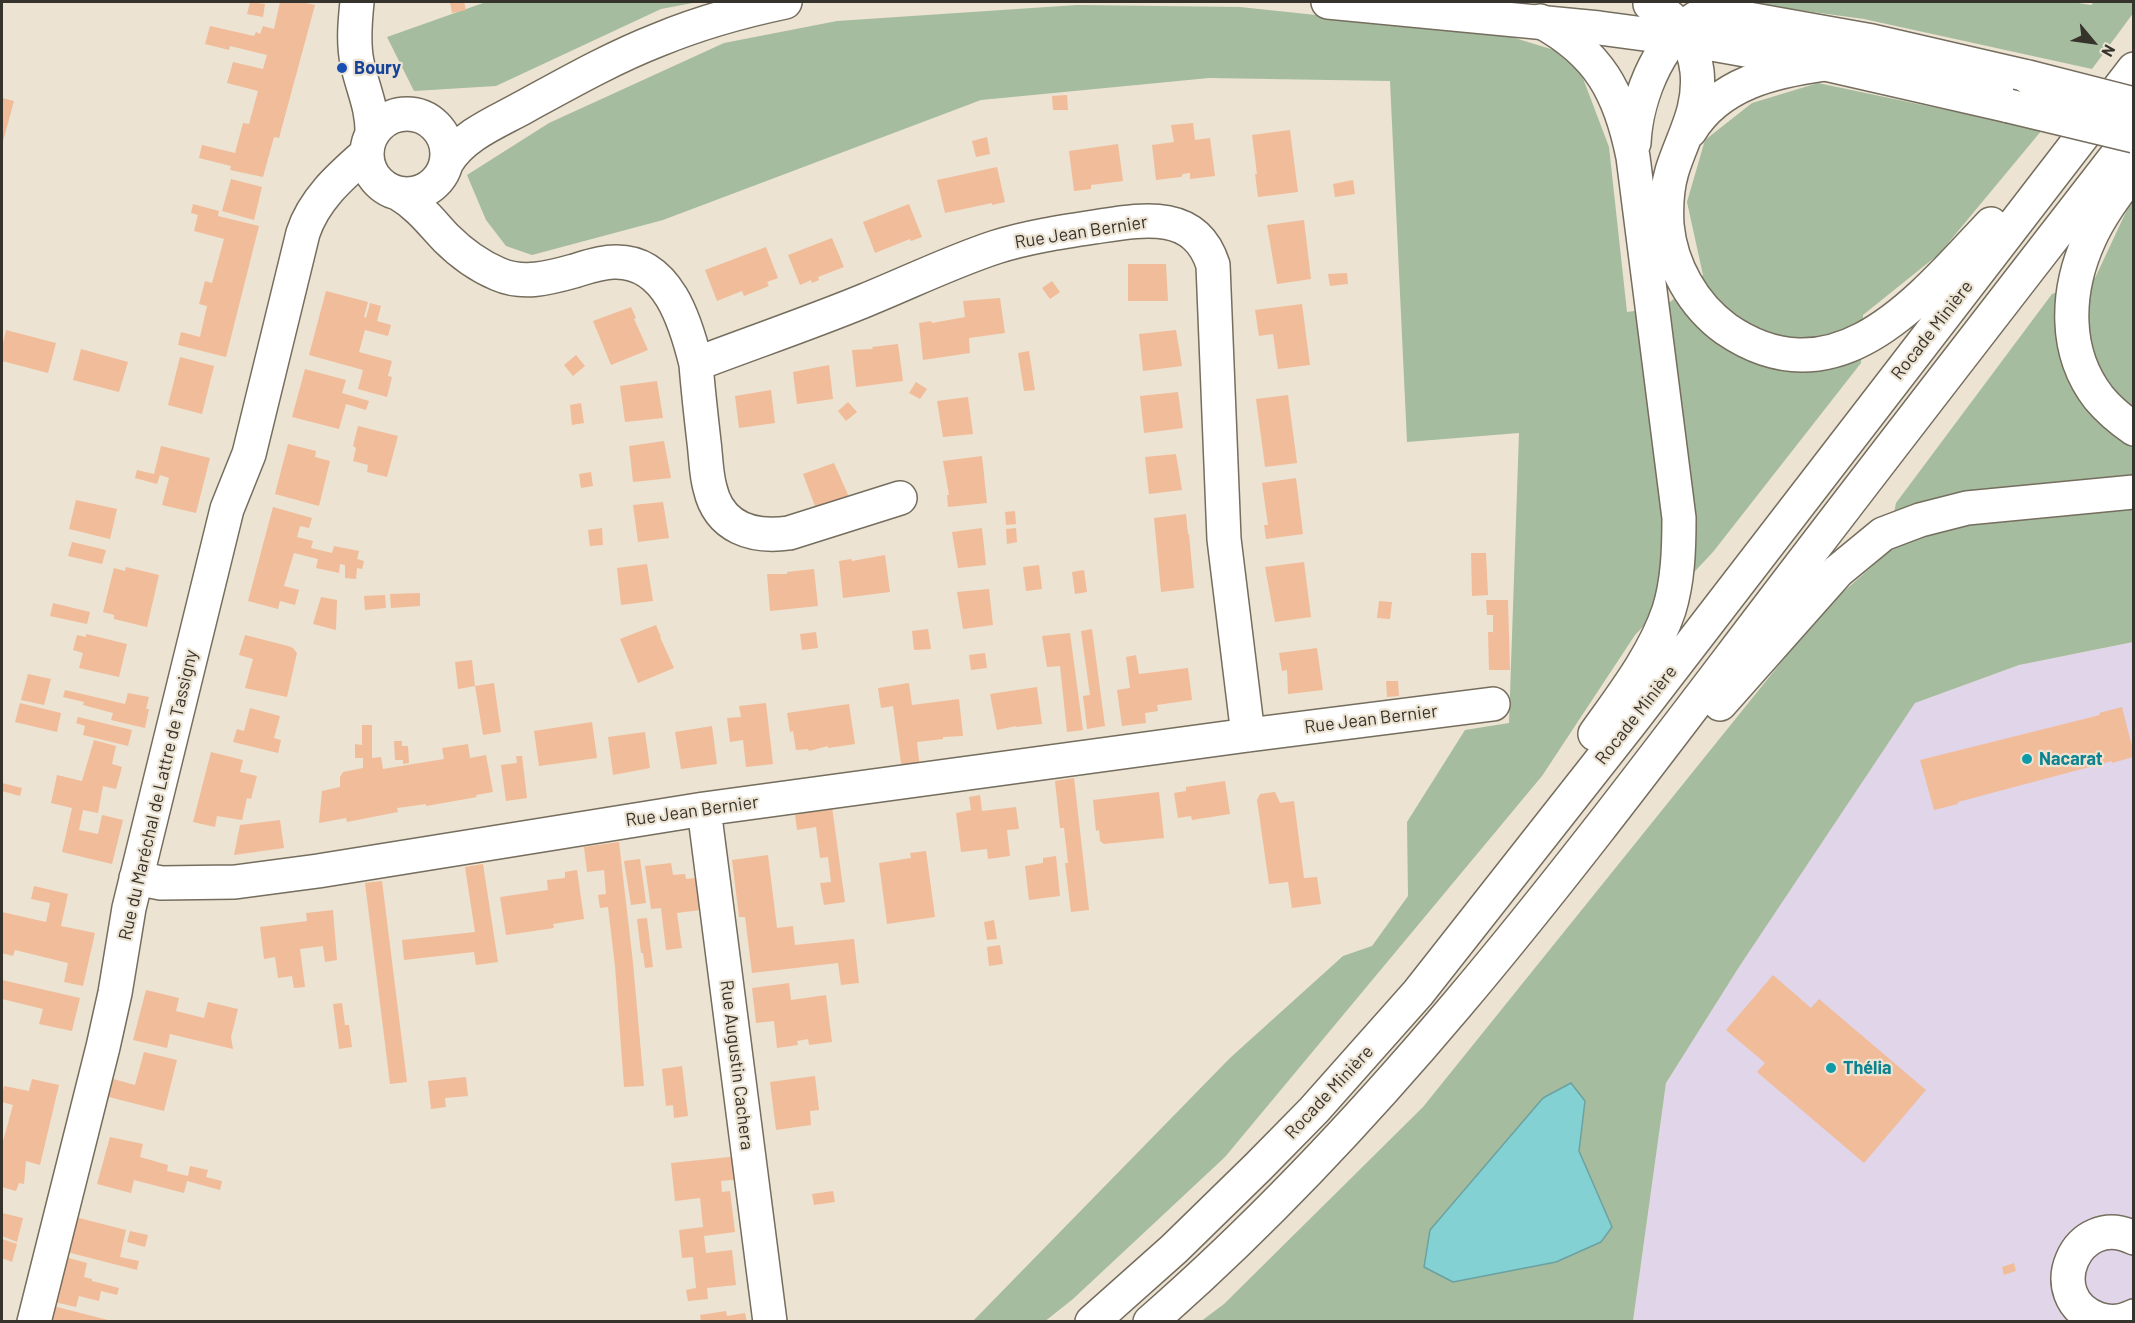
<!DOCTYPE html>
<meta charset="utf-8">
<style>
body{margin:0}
#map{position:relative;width:2135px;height:1323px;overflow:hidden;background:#ece3d2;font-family:Barlow,sans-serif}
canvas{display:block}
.frame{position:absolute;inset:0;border:3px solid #36322c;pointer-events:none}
.north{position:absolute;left:2063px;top:12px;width:60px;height:60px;-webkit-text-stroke:4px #ece3d2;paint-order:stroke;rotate:119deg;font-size:16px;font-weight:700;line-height:24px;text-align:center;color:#36322c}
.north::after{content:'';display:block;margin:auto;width:21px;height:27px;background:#36322c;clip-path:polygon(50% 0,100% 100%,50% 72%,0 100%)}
</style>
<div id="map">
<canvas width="2135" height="1323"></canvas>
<div class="frame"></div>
<div class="north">N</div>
</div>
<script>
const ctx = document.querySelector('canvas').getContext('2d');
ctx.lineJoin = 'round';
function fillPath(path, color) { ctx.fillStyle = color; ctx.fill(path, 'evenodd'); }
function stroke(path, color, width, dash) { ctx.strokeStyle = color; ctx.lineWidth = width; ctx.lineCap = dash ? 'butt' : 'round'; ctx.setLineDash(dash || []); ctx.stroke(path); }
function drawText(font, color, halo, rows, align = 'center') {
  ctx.font = font + ' Barlow,sans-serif'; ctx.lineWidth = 4.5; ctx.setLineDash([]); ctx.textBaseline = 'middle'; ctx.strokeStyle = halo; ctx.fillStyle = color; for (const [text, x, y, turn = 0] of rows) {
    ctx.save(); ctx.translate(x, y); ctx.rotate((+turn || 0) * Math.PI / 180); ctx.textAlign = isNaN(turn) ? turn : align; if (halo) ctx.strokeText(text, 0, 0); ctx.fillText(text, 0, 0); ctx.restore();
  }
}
fillPath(new Path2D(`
 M 2133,642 L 2133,1321 L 1633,1322 L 1666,1083 L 1739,967 L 1915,703 L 2019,665 Z`), '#e1d5e9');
fillPath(new Path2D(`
 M 486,2 L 698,2 L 661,9 L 496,86 L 414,91 L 387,37 Z
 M 1739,2 L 2072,2 L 2091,5 L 2094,2 L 2133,2 L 2134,12 L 2092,69 L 1864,19 Z
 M 1077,5 L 1240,7 L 1505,35 L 1554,50 L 1581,73 L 1609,147 L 1627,312 L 1664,307 L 1703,275 L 1687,202 L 1705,140 L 1752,103 L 1818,83 L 2042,130 L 1939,254 L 1863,315 L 1861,363 L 1713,552 L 1635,635 L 1542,776 L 1225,1157 L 1073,1299 L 1044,1322 L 973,1321 L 1230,1058 L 1343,956 L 1372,946 L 1408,896 L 1407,822 L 1465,730 L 1509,723 L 1519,433 L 1407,442 L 1390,81 L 1209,78 L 981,100 L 663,220 L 532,255 L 506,246 L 486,220 L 467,175 L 549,123 L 724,43 L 837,21 Z
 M 2133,197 L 2133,642 L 2019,665 L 1915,703 L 1739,967 L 1666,1083 L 1633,1321 L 1200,1322 L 1224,1304 L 1423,1107 L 1824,609 L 1886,554 L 1896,503 L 2052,294 L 2095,278 ZM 1571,1084 L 1585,1101 L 1579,1151 L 1612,1227 L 1601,1242 L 1556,1262 L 1425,1267 L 1430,1230 L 1543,1098 Z`), '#a5bc9e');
const water = new Path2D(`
 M 1571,1083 L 1585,1101 L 1579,1151 L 1612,1227 L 1601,1242 L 1556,1262 L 1453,1282 L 1424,1267 L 1430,1230 L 1543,1098 Z`);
fillPath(water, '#83d1d3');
stroke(water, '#6ca1a1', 1.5);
fillPath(new Path2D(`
 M 250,2 L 265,4 L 263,17 L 247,14 Z
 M 280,2 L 307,2 L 306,3 L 315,5 L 279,138 L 274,137 L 263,177 L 230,170 L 231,166 L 199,158 L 202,145 L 235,153 L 243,123 L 249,124 L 258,91 L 227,83 L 233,62 L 263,69 L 267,55 L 230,46 L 229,50 L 205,44 L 210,26 L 254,36 L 256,32 L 260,34 L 263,26 L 274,29 Z
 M 450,2 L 464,2 L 466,10 L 452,13 Z
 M 1067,95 L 1068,110 L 1053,110 L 1052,96 Z
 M 2,98 L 14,101 L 2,145 Z
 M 1193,123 L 1195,140 L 1210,138 L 1215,176 L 1190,179 L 1190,173 L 1183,174 L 1181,177 L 1156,180 L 1152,145 L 1174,142 L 1171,125 Z
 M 1290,130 L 1298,192 L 1258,197 L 1255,174 L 1257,174 L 1252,135 Z
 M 987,137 L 990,154 L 976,157 L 972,141 Z
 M 1118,144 L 1123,181 L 1091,185 L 1091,189 L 1074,191 L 1069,151 Z
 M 997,167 L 1005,202 L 992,205 L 992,203 L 945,213 L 937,180 Z
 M 231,179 L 262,187 L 254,220 L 222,211 Z
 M 1353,180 L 1355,194 L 1335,197 L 1333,184 Z
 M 193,204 L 219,211 L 218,216 L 259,226 L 226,357 L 178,345 L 181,332 L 200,337 L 207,306 L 199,304 L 205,281 L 212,283 L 224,239 L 194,231 L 198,215 L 191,213 Z
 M 909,204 L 922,237 L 911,241 L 910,239 L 875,253 L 863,222 Z
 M 1304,220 L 1311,279 L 1277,284 L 1267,225 Z
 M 832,238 L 844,267 L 818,277 L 819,280 L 812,283 L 811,280 L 800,285 L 788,255 Z
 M 766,247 L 778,278 L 767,282 L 769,286 L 744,296 L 742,291 L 717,301 L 705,270 Z
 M 1128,264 L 1166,264 L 1168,301 L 1128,301 Z
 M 1347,273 L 1348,284 L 1330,286 L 1328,274 Z
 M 1052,281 L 1060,292 L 1050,299 L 1042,288 Z
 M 326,291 L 368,302 L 364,317 L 366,318 L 370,303 L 381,306 L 377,321 L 391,325 L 388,336 L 365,330 L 359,352 L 392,361 L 388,376 L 392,377 L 387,397 L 358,389 L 363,370 L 309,355 Z
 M 1000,298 L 1005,333 L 969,338 L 970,353 L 923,360 L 919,323 L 931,321 L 932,323 L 965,317 L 963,301 Z
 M 1302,304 L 1310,365 L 1278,369 L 1273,334 L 1259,336 L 1255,310 Z
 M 631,307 L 636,318 L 634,319 L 648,350 L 611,365 L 593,321 Z
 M 6,330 L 56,343 L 48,373 L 2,361 L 2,348 Z
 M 1176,330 L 1182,366 L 1143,371 L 1139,334 Z
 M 898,344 L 903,381 L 856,387 L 852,350 L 873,349 L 872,347 Z
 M 81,349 L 128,362 L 119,392 L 73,380 Z
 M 1029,351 L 1035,390 L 1024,391 L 1018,353 Z
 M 576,355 L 585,366 L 573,376 L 564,365 Z
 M 180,357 L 214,366 L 202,414 L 168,405 Z
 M 829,365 L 833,399 L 797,404 L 793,372 Z
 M 305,369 L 346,380 L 342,393 L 369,401 L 366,410 L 346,404 L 339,429 L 292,417 Z
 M 657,381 L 663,418 L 625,422 L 620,386 Z
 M 916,382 L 927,389 L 920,399 L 909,393 Z
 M 771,390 L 775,423 L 739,428 L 735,396 Z
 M 1178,392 L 1183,428 L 1144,433 L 1140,396 Z
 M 1288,395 L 1297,463 L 1265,467 L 1256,399 Z
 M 968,397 L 973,434 L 943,437 L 937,401 Z
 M 848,402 L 857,412 L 846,421 L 838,411 Z
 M 581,403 L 584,423 L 572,425 L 570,405 Z
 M 358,426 L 398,436 L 387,477 L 367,472 L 368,465 L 353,461 L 356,448 L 353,446 Z
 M 664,441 L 671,478 L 633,482 L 629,446 Z
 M 288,444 L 316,451 L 315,457 L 330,461 L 319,506 L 275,494 Z
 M 161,446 L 210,458 L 196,513 L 162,505 L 169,478 L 160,475 L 157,484 L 135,478 L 137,470 L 154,474 Z
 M 1176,454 L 1182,490 L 1149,494 L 1145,457 Z
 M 982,456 L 987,503 L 948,507 L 947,495 L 949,495 L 943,461 Z
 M 834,463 L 849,497 L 816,509 L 803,474 Z
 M 591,472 L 593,486 L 581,488 L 579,474 Z
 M 1296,478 L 1303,534 L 1266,539 L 1264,525 L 1268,525 L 1262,483 Z
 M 76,500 L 117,509 L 110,539 L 69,529 Z
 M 663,502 L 669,538 L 638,542 L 633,505 Z
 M 273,507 L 312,518 L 309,528 L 300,526 L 297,537 L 313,541 L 311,548 L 332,553 L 334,546 L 359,551 L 357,559 L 364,561 L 362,569 L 357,568 L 356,579 L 345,578 L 345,565 L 340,564 L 339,573 L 316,568 L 318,559 L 294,553 L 284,586 L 299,590 L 295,605 L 280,601 L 278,609 L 248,601 Z
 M 1015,511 L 1016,524 L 1006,525 L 1005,512 Z
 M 1186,514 L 1188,534 L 1189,534 L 1194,588 L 1161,592 L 1154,518 Z
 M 602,528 L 603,545 L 590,546 L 588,530 Z
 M 982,528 L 986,565 L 958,568 L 952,532 Z
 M 1016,528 L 1017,542 L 1007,544 L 1006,529 Z
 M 72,542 L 106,550 L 102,564 L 68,556 Z
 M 1471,553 L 1486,553 L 1488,595 L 1472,596 Z
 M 885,555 L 890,592 L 843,598 L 839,561 L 851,559 L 852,561 Z
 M 1304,562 L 1311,617 L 1275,622 L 1265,567 Z
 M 647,564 L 653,601 L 621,605 L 617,568 Z
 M 1039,565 L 1042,589 L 1026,591 L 1023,567 Z
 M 126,567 L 159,575 L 147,627 L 114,619 L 114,615 L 103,612 L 114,568 L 125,571 Z
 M 814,569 L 818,606 L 770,611 L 767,574 L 787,574 L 787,572 Z
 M 1084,570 L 1087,592 L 1075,594 L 1072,572 Z
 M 989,589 L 993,625 L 963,629 L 957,592 Z
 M 420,593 L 420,606 L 391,608 L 390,594 Z
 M 385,595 L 386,608 L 365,610 L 364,596 Z
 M 321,597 L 337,600 L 336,630 L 313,624 Z
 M 1486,600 L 1508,600 L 1510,670 L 1489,670 L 1488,632 L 1493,632 L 1493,615 L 1487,615 Z
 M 1379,601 L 1392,602 L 1390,619 L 1377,618 Z
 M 53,603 L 90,612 L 87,624 L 50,616 Z
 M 656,625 L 661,637 L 660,637 L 674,668 L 638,683 L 620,639 Z
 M 928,629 L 931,649 L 914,650 L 912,631 Z
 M 1092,629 L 1105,726 L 1087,729 L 1083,696 L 1090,695 L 1081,631 Z
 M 816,632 L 818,648 L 802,650 L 800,634 Z
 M 1070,633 L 1083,730 L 1067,732 L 1060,666 L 1047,667 L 1042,636 Z
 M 86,634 L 127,644 L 119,677 L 79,668 L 83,653 L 73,650 L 77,635 L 86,637 Z
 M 245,635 L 288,646 L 293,648 L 297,653 L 287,697 L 245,688 L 253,659 L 239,655 Z
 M 1317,648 L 1323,690 L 1288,694 L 1287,670 L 1282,671 L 1279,653 Z
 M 985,653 L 987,668 L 971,670 L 969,655 Z
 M 1136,655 L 1139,674 L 1188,668 L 1192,700 L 1157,705 L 1158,711 L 1145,713 L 1146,723 L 1122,726 L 1117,690 L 1130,688 L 1126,657 Z
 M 472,660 L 475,686 L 494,683 L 501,732 L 483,735 L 475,686 L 458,689 L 455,662 Z
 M 28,674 L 51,679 L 44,705 L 21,700 Z
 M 1386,681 L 1398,681 L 1399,696 L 1387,697 Z
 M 909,683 L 912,705 L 959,699 L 963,736 L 943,737 L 943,739 L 917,742 L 920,768 L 902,770 L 893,706 L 881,708 L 878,688 Z
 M 1037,687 L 1042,724 L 1016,727 L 1016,726 L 997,730 L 990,694 Z
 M 65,690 L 125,704 L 128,693 L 149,697 L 146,709 L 149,709 L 145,728 L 111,720 L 113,713 L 83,705 L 84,702 L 63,697 Z
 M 20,703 L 61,713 L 57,732 L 15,722 Z
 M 766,703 L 773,764 L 746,767 L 743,740 L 730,742 L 727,718 L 741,717 L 739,706 Z
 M 849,704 L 855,744 L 828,748 L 828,746 L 809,751 L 808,749 L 796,750 L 793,731 L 790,732 L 787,713 Z
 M 2122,707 L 2133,750 L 2133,757 L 2112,763 L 2112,761 L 1958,802 L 1958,804 L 1934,810 L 1920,760 L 2100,715 L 2099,713 Z
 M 250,708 L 280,716 L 274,738 L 281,740 L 278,753 L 233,742 L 237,729 L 244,731 Z
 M 78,717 L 132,730 L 128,746 L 83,735 L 85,726 L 76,723 Z
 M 592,722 L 597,758 L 539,766 L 534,731 Z
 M 362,725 L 372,725 L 372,758 L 381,757 L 383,769 L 444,759 L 442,748 L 468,744 L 470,758 L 486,755 L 493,792 L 476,795 L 477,797 L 426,806 L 426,804 L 397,808 L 398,812 L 347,822 L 346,818 L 319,823 L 322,791 L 340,787 L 340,777 L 343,772 L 363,768 L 363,758 L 355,758 L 355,744 L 362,745 Z
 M 712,726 L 717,764 L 681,769 L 675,732 Z
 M 645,732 L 650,768 L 613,775 L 608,737 Z
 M 94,740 L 116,746 L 112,764 L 122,767 L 116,789 L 103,786 L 98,813 L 83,810 L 79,830 L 98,834 L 102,815 L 123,820 L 112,864 L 62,852 L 72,808 L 51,803 L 57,775 L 82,781 Z
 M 394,741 L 402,741 L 402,746 L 408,746 L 409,763 L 403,764 L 403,760 L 395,760 Z
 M 211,752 L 243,760 L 240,772 L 257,776 L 251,799 L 247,798 L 242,820 L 217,816 L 215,827 L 193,822 Z
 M 516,756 L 522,756 L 527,798 L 506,801 L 501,765 L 517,763 Z
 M 1074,778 L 1089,910 L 1071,912 L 1065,863 L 1068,863 L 1064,828 L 1060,828 L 1055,781 Z
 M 1225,781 L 1230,814 L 1192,820 L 1191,816 L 1178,818 L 1174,793 L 1186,791 L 1186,787 Z
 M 2,783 L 22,788 L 20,796 L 2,791 Z
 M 1159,792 L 1164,838 L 1104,844 L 1100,841 L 1099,830 L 1096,831 L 1093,800 Z
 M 1275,792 L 1280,803 L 1294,801 L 1304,878 L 1317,877 L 1321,904 L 1292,908 L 1288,882 L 1269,884 L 1257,800 L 1260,794 Z
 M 980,795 L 982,811 L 1016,807 L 1019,829 L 1007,830 L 1010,856 L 988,859 L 987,849 L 961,852 L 956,813 L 971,810 L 969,797 Z
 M 832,807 L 845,902 L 824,905 L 820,883 L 831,882 L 828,857 L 820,858 L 816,827 L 797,830 L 795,815 Z
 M 280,820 L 284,848 L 234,855 L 240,825 Z
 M 619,842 L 633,963 L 644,1086 L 624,1087 L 615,966 L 608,907 L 600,908 L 598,895 L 606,894 L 604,870 L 587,872 L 584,847 Z
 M 926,851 L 935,917 L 887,924 L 879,863 L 911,858 L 910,853 Z
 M 768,855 L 777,928 L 793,926 L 795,945 L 854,939 L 859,983 L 841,985 L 838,963 L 752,973 L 745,917 L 739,917 L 732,860 Z
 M 1056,856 L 1060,896 L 1029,900 L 1025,866 L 1043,863 L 1043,858 Z
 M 640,859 L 646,903 L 631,905 L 624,861 Z
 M 671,863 L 673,875 L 685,874 L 686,879 L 704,877 L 708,909 L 677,913 L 682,948 L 666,950 L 661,908 L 651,909 L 645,866 Z
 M 483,864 L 498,962 L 476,965 L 474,952 L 404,960 L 402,940 L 475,932 L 465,867 Z
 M 577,870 L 584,919 L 553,924 L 554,928 L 506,935 L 500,897 L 548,890 L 547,880 L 565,878 L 565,872 Z
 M 382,881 L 407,1082 L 390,1084 L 365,883 Z
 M 34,886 L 68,894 L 61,926 L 95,933 L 83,986 L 64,982 L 68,963 L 15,950 L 13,956 L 2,953 L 2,912 L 46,922 L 50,903 L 31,899 Z
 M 333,910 L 337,960 L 325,962 L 323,946 L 300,949 L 305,987 L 294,988 L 292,976 L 278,978 L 275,957 L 264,959 L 260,927 L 307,921 L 306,913 Z
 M 647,918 L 653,967 L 645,968 L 643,953 L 641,953 L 637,919 Z
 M 994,920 L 997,939 L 987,940 L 984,922 Z
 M 1000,945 L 1003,964 L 989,966 L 987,947 Z
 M 1773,975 L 1811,1008 L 1819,999 L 1926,1090 L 1864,1163 L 1757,1072 L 1765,1063 L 1726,1030 Z
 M 2,980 L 80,998 L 72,1031 L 39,1024 L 43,1009 L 2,999 Z
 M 789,983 L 791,1000 L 826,995 L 832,1042 L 809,1045 L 808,1039 L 797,1041 L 798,1045 L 777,1048 L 774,1021 L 756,1023 L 752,988 Z
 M 146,990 L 179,998 L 176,1011 L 204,1018 L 208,1002 L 238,1009 L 231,1037 L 233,1049 L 170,1034 L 167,1048 L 133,1040 Z
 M 342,1003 L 345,1025 L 349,1025 L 352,1047 L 339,1049 L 333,1004 Z
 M 144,1052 L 177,1060 L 164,1111 L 101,1095 L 106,1077 L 135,1085 Z
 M 682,1066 L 688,1116 L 674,1118 L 673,1105 L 666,1106 L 662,1069 Z
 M 815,1076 L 819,1110 L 810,1111 L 811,1125 L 776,1130 L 770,1082 Z
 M 466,1077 L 468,1096 L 445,1098 L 446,1107 L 431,1109 L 428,1081 Z
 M 32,1079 L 59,1085 L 40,1165 L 26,1161 L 24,1184 L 19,1183 L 16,1191 L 2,1187 L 2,1145 L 13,1105 L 2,1102 L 2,1096 L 4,1086 L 29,1091 Z
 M 110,1137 L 143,1144 L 140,1157 L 168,1165 L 167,1171 L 188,1176 L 190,1166 L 208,1170 L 206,1177 L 222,1181 L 220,1190 L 187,1181 L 184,1193 L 134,1180 L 131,1193 L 97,1184 Z
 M 739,1156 L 741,1179 L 721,1181 L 722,1192 L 730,1191 L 735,1232 L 704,1236 L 706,1253 L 732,1250 L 736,1285 L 707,1288 L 708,1299 L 688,1301 L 686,1290 L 696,1288 L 693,1257 L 682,1258 L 679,1230 L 703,1227 L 700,1198 L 675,1201 L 671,1163 Z
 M 833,1191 L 835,1202 L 814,1205 L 812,1194 Z
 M 2,1213 L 23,1218 L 17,1242 L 2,1236 Z
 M 71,1216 L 126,1230 L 120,1257 L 139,1261 L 137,1270 L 63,1251 Z
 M 130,1231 L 148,1235 L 145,1247 L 127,1242 Z
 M 2,1239 L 17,1244 L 12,1262 L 2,1258 Z
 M 61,1256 L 87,1263 L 84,1277 L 92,1279 L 92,1281 L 119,1288 L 117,1295 L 101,1291 L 99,1301 L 79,1296 L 76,1307 L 50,1301 Z
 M 2014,1263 L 2016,1271 L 2004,1275 L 2002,1267 Z
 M 49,1305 L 112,1321 L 112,1322 L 45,1322 Z
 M 726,1311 L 727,1316 L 745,1313 L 747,1322 L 701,1322 L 700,1315 Z`), '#f1bc99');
const minor = new Path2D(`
 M 357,2 C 355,21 353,43 357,62 C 362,88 373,107 372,135
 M 1328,2 L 1599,28 L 1689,40
 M367 154a40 40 0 1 1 80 0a40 40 0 1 1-80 0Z
 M 447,162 C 463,135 497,122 524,107 C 568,83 612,58 658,40 C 699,23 742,11 785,2
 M 399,194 C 418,205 431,222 446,238 C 460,252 479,266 498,274 C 523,285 549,278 574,271 C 587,267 601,262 614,262 C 668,260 686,323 696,364 C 751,343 807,324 861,302 C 906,284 950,262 996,247 C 1028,237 1061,232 1094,227 C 1140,220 1195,208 1213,265 L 1224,539 L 1248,735
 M 696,364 C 698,390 701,416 704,442 C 706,458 706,474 710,488 C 719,528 753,538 789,533 L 900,498
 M 704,809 L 770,1322
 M 136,878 L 161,883 L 235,882 L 318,871 L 704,809 L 1248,735 L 1493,704
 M 2134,1238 C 2076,1209 2039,1298 2098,1319 C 2110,1323 2122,1322 2134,1316
 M 34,1322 L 103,1047 L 115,993 L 129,908 L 227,509 L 249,454 L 303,233 C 314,199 341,176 367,153`);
const major = new Path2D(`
 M 1709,12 L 1872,41 L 2028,77
 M 1689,40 L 1825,64 L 2009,106`);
const highway = new Path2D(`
 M 1650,4 C 1678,19 1693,39 1697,71 C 1701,110 1683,136 1672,171 C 1667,188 1666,208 1667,225 C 1671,266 1693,305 1726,329 C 1837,405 1921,298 1991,224
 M 1540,21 C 1599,53 1620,92 1633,157 L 1679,518 C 1679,549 1678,581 1669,610 C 1654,655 1622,696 1595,734
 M 1690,131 C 1719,83 1775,71 1825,64
 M 1634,143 C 1636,97 1662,29 1709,12
 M 2134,170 C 2117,193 2100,215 2089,240 C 2066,291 2063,352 2099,398 C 2109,410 2121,420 2134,429
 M 1720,704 L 1838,571 L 1883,534 L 1920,520 L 1967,508 L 2134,492
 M 1092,1322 L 1174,1249 L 1258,1167 L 1314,1110 L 1418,993 L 1632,721 L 2134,69
 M 1150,1322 C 1375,1126 1556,887 1736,650 C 1867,477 2001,305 2134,133`);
stroke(minor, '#756d5e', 36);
stroke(major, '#756d5e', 36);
stroke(highway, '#756d5e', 36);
stroke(minor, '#fff', 33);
stroke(major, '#fff', 33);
stroke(highway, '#fff', 33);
const majorBridge = new Path2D(`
 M 2028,77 L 2134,104
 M 2009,106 L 2134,136`);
stroke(majorBridge, '#756d5e', 36, []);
stroke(majorBridge, '#fff', 33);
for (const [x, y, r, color] of [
 [342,68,6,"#1a4fb4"],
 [2027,759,6,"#0f9aa8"],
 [1831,1068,6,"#0f9aa8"]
]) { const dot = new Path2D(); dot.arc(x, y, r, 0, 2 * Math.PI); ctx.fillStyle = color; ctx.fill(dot); stroke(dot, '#ece3d2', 2); }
drawText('bold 18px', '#164399', '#ece3d2', [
 ["Boury",354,68]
], 'left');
drawText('18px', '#36322c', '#ece3d2', [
 ["Rue Jean Bernier",1081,232,-9],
 ["Rocade Minière",1932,330,-52],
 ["Rocade Minière",1636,715,-52],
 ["Rue Jean Bernier",1371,719,-7],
 ["Rue du Maréchal de Lattre de Tassigny",158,795,-77],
 ["Rue Jean Bernier",692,811,-8],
 ["Rue Augustin Cachera",737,1065,83],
 ["Rocade Minière",1329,1092,-47]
]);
drawText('bold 18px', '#0d838f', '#ece3d2', [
 ["Nacarat",2039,759],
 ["Thélia",1843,1068]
], 'left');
</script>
